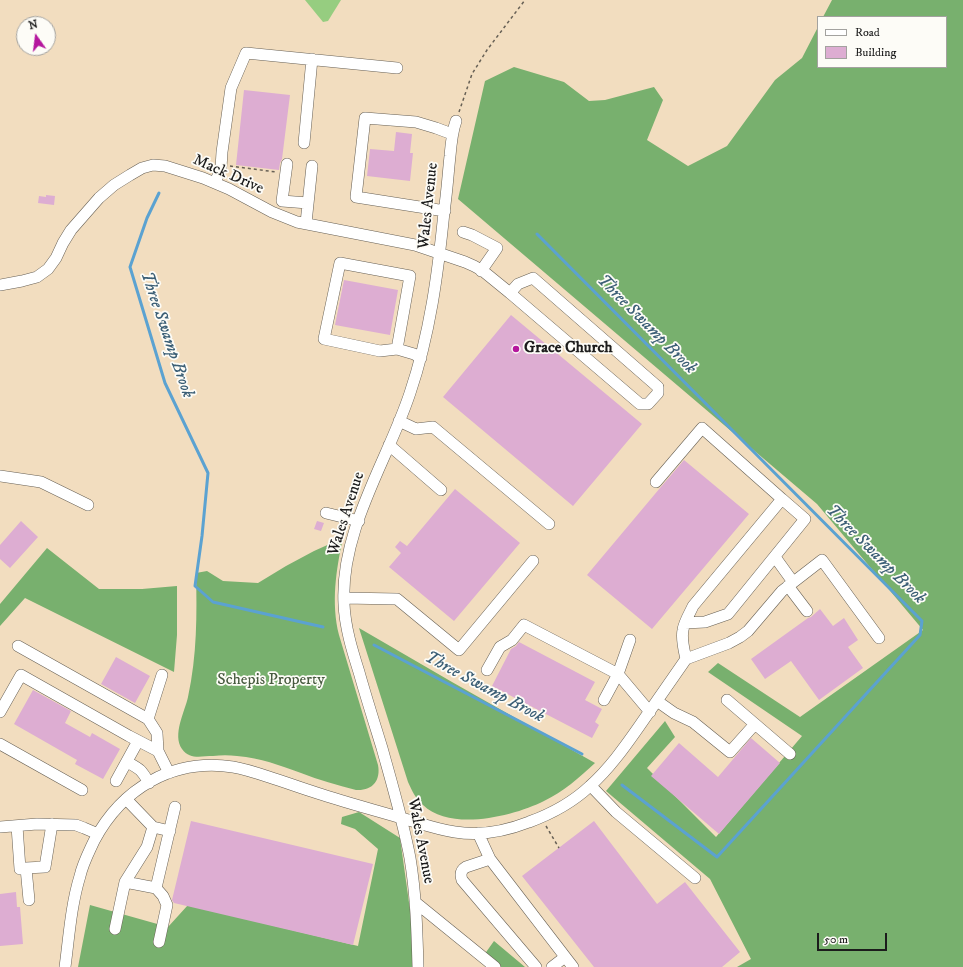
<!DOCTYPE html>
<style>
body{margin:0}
#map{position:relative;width:963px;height:967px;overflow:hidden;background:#f2ddbf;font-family:"IM FELL DW Pica",serif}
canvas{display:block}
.legend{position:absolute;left:817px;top:16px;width:130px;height:52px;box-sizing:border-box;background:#fdfcf7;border:1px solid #a3a29f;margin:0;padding:5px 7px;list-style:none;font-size:12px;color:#1c1c1c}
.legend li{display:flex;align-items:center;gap:8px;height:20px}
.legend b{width:20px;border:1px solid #a3a29f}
.north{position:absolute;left:16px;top:16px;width:40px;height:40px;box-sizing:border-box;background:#fdfcf7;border:1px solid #a3a29f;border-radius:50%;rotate:346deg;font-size:11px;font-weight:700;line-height:16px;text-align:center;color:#1c1c1c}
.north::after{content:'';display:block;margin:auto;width:14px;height:18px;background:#b5179e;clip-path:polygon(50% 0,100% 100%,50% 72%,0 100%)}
.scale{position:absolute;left:817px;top:933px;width:70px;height:18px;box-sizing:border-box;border:2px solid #1c1c1c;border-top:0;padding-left:5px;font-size:12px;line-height:14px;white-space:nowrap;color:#1c1c1c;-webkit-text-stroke:3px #fdfcf7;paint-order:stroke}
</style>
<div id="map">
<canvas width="963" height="967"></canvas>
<ul class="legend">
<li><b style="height:5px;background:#fff"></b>Road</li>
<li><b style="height:11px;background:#ddadd2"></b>Building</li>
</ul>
<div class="north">N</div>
<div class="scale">50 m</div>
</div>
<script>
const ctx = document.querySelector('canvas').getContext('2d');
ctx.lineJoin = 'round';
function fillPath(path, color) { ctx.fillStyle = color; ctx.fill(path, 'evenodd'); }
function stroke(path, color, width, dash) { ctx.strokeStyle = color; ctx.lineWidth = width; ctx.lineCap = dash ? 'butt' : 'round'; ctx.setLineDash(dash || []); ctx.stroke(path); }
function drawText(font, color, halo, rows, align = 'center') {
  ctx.font = font + ' "IM FELL DW Pica",serif'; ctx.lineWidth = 3.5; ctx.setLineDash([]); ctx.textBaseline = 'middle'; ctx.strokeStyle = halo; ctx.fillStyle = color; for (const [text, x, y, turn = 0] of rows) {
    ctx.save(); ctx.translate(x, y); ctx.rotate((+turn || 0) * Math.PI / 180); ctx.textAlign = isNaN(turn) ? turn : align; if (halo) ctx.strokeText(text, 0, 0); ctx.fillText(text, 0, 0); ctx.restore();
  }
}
fillPath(new Path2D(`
 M 305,0 L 341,0 L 328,21 L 323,22 Z`), '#96cd80');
fillPath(new Path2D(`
 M 832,0 L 963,0 L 963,967 L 737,967 L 751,959 L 710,879 L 606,791 L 665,721 L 675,737 L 647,768 L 716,837 L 802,736 L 708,672 L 718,663 L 800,717 L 923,630 L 817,504 L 458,199 L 485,81 L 514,67 L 564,82 L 589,101 L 605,100 L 654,87 L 663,100 L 647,140 L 688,166 L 727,146 L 775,80 L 802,58 L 818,27 L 818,67 L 946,67 L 946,17 L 823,17 Z
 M 343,538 C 336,570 331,603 339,635 L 378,765 C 381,781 372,791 356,790 C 337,785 319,780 301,773 C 278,765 262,758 237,756 C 229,755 221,755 213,756 C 201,756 190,760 182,749 C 172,735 185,711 188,697 C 197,655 197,615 196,573 L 207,571 L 223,581 L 258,583 L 286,566 L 314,551 Z
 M 47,548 L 99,589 L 142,589 L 177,586 L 177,635 L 174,672 L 25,598 L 0,626 L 0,604 Z
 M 359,628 L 452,682 L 595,763 C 580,777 563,792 544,801 C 514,816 451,832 423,805 C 416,799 412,791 408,782 Z
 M 359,812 L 400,838 L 418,967 L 78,967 L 90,905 L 168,927 L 188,905 L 358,946 L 378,849 L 355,829 L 341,824 L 342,817 Z
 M 494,941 L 525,967 L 497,967 L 484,955 Z`), '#78b06e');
stroke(new Path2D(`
 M 159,193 L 147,218 L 130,267 L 165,383 L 208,473 L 202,536 L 195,586 L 213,602 L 323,627
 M 537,234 L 922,621 L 920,635 L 717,857 L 622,785
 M 374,645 L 582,754`), '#5ba2d1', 3);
fillPath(new Path2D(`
 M 244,90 L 290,95 L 282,159 L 280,163 L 279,170 L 236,165 Z
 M 396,132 L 412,134 L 410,153 L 413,153 L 410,181 L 367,176 L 370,149 L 394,151 Z
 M 46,195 L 55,196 L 54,205 L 38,203 L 39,196 L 46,197 Z
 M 344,280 L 398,290 L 390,335 L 335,325 Z
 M 511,315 L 642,424 L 573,506 L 443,397 Z
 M 684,460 L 749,514 L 652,629 L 587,575 L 660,488 Z
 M 455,489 L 520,543 L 454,621 L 389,567 L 401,553 L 395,547 L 400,541 L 407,546 Z
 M 21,521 L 38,537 L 10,568 L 0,559 L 0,545 Z
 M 317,521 L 324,523 L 321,531 L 314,529 Z
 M 820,609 L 833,626 L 844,618 L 858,640 L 848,647 L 863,668 L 819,700 L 791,661 L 765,679 L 751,659 L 808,618 L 811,617 Z
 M 519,642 L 595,682 L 585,700 L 602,709 L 595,722 L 599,725 L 592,738 L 492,686 L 511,649 L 516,646 Z
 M 116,657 L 150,676 L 135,703 L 101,684 Z
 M 33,690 L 71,711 L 65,723 L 90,737 L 92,733 L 120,749 L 103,779 L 75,764 L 77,760 L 14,724 Z
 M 751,738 L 780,763 L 719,834 L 651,776 L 679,743 L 718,777 Z
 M 191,821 L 373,864 L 353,945 L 174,903 L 172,900 Z
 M 594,821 L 657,904 L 685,882 L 740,952 L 722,967 L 594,967 L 522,876 Z
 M 16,892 L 17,907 L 20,907 L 23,944 L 0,946 L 0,894 Z`), '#ddadd2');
const minor = new Path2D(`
 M 304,143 L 312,59
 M 287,164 L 282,201 L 308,203
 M 215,183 L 221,168 L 222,152 L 231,88 L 246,53 L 397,68
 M 445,211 L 356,197 L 365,118 L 416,122 L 436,128 L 452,134
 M 306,223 L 312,166
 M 463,232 L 472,235 L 497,248 L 481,271
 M 0,285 L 22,281 L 37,277 L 48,269 L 56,258 L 63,243 L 71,230 L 99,198 L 114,185 L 130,175 L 142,168 L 153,165 L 165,166 L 203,178 L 229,189 L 272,212 L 297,222 L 415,245 L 465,262 L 474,266 L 483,271 L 510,293 L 640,404 L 648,404 L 658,393 L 658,387 L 533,278 L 518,284 L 510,293
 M 397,349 L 410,276 L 340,263 L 324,339 L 380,351 L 397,349 L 414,354 L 421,358
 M 399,421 L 416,429 L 433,427 L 549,524
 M 389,445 L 441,490
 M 0,476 L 41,482 L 88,505
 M 656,482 L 702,428 L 782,499 L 693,606 C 690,613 684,622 683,630 C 681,639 684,650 686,659
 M 326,513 L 359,521
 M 775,557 L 793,582
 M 788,586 L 807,611
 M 344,598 L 397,599 L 459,650 L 533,561
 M 685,623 L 705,622 L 728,614 L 805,519 L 782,499
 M 18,646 L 148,719
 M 686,659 L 729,643 L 740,637 L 748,631 L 782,591 L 822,560 L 879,638
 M 487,670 L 500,647 L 512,640 L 524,625 L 618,674 L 650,712
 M 604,700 L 618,674 L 630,640
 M 727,700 L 790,754
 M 657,701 L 674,713 L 693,722 L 730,752 L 755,724
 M 0,712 L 21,675 L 129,736 L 158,751 L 169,773
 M 0,744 L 82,790
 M 158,751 L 157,733 L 148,719 L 162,675
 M 127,762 C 140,769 141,769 149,783
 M 116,781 L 138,741
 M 591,786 L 616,812 L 695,878
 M 126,799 L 153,827 L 170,831
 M 17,826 L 20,869 L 26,868 L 29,900
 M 0,827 L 37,824 L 76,825 L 84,828 L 98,834
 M 478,833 L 490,859 L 573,967
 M 490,859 L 466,867 C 461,870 460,874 462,880 L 536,967
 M 26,868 L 45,867 L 52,824
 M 125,882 L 147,847 L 153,827
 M 415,902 L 495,967
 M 115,929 L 125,882 L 156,888
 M 159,942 L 167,905 L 163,896 L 156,888 L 175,807
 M 65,967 C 69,937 71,905 80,876 C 83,863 89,852 94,841 C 122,788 173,758 233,767 C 245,769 257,773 269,777 C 285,782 301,788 317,793 C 344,802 371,809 398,817 C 417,822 435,829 455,832 C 479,836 506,831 529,822 C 551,814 573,802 590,786 C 609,769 624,748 638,728 C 654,705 670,682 686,659
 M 418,967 C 417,931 416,894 410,858 C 403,821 392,784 382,748 C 374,722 366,697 359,672 C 352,650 345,627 344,604 C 340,530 388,460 410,393 C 430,334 438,273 444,212 C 447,193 448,174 450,156 C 451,144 452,132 456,121
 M 552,967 L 565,957`);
stroke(minor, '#676055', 12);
stroke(new Path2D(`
 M 459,112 L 472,74 L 487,50 L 525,0
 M 230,166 L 276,172
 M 546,826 L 559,848`), '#676055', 1.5, [3, 3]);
stroke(minor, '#fff', 11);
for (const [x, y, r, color] of [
 [516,349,4,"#b5179e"]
]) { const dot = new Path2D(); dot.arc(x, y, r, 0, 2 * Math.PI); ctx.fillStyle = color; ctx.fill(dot); stroke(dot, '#fdfcf7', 1.5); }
drawText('16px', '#1c1c1c', '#fdfcf7', [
 ["Mack Drive",228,175,24],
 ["Wales Avenue",429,206,-84],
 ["Wales Avenue",347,514,-72],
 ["Wales Avenue",420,841,79]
]);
drawText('bold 16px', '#1c1c1c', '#fdfcf7', [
 ["Grace Church",524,349]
], 'left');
drawText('16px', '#475a3f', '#fdfcf7', [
 ["Schepis Property",271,681]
]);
drawText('italic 17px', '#3c5f76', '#fdfcf7', [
 ["Three Swamp Brook",646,325,45],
 ["Three Swamp Brook",166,335,71],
 ["Three Swamp Brook",875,555,45],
 ["Three Swamp Brook",484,688,28]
]);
</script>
